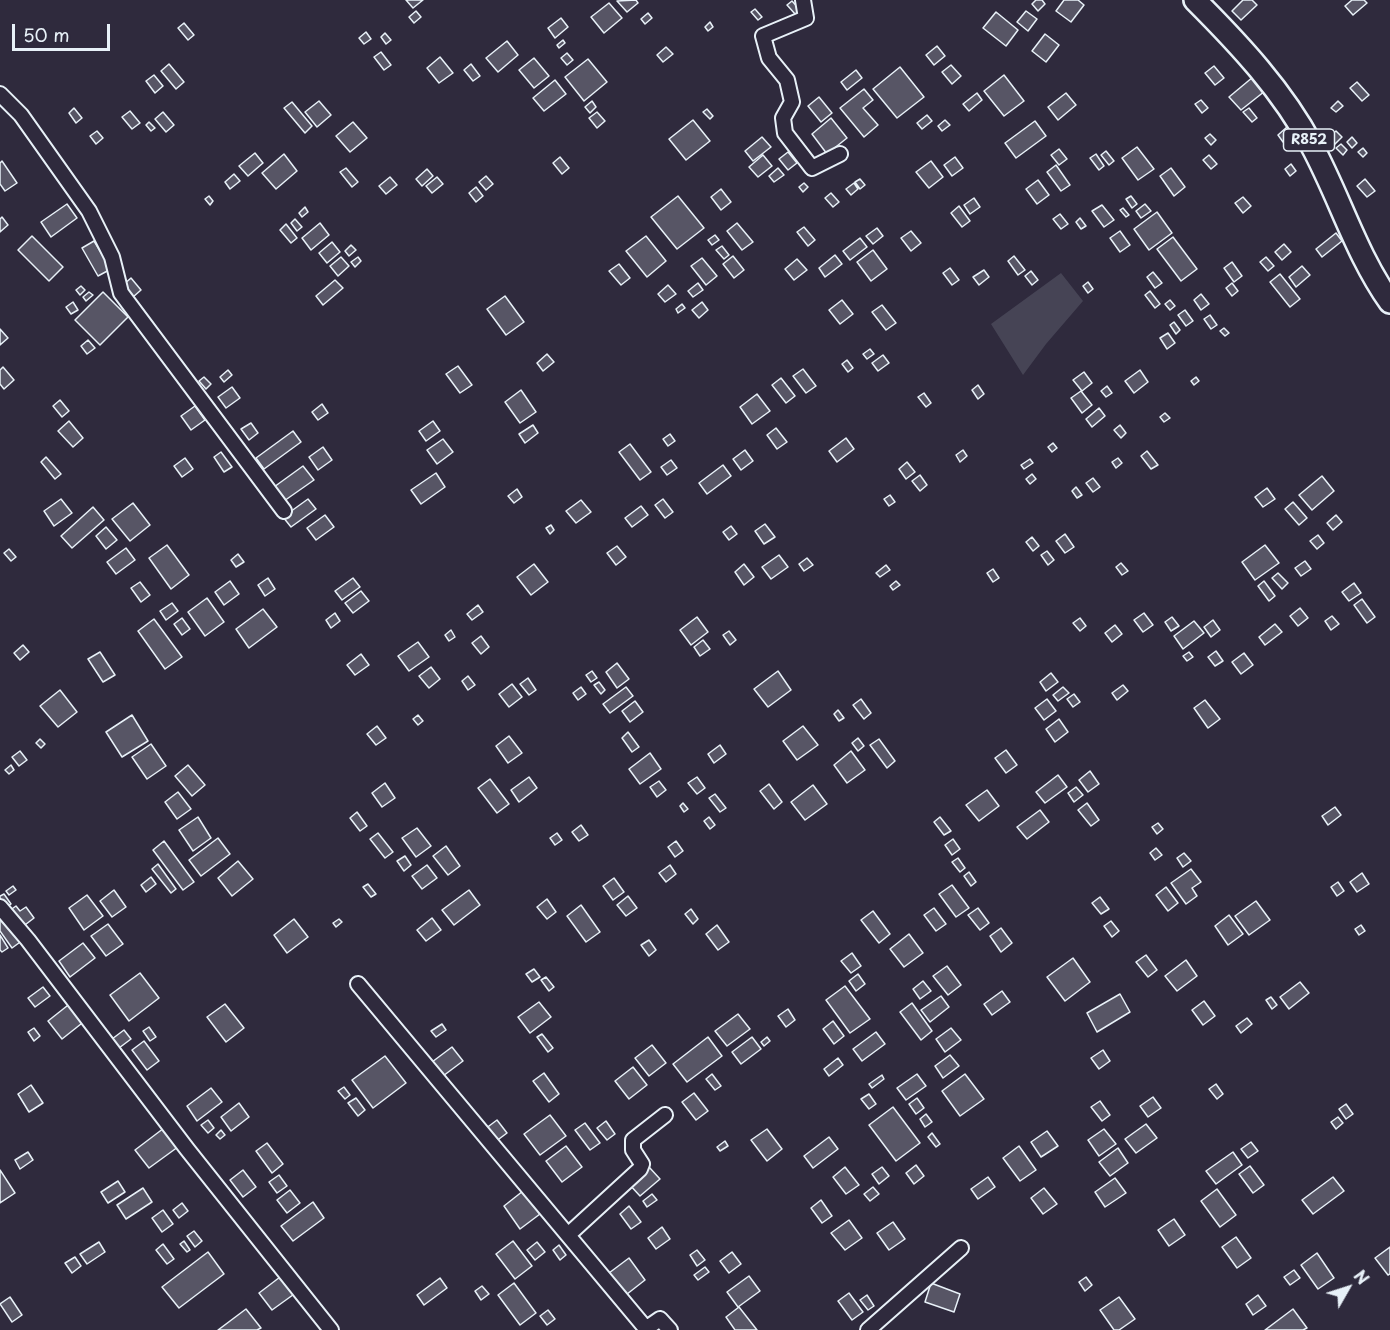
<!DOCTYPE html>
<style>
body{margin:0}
#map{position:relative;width:1390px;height:1330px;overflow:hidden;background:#2f2a3d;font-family:"Playpen Sans",sans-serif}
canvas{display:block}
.north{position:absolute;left:1318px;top:1258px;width:60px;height:60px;-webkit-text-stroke:4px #2f2a3d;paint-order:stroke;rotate:51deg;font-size:16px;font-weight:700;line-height:24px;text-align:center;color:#e8f1f8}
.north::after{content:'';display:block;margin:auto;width:21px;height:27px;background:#e8f1f8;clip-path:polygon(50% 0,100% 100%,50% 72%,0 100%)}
.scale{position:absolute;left:12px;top:24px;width:98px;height:27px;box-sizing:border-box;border:3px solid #e8f1f8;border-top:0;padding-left:8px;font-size:18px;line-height:21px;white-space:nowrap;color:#e8f1f8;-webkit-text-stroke:4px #2f2a3d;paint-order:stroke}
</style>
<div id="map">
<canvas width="1390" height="1330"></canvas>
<div class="north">N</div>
<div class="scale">50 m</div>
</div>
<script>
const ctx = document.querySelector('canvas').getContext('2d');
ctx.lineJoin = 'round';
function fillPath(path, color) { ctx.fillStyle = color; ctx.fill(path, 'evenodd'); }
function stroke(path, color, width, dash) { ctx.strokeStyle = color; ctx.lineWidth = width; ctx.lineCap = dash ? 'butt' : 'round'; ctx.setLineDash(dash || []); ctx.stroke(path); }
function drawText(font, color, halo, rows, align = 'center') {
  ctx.font = font + ' "Playpen Sans",sans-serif'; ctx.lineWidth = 6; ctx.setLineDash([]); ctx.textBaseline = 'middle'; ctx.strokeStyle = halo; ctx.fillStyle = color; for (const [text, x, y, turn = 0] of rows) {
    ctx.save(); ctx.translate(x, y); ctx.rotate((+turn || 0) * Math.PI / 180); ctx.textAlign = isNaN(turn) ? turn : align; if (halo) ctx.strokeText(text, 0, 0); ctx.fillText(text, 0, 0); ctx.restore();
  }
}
fillPath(new Path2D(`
 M 1061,273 L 1083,301 L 1046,344 L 1023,375 L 991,324 Z`), '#464455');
const building = new Path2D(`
 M 406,0 L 423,0 L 413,8 Z
 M 636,0 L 638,3 L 627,12 L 617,1 Z
 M 1036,0 L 1042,0 L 1045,4 L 1038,11 L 1032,4 Z
 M 1064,0 L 1078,0 L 1084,5 L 1071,22 L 1056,11 Z
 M 1243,0 L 1252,0 L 1257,5 L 1241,20 L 1232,11 Z
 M 1352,0 L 1364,0 L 1367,3 L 1353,15 L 1345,6 Z
 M 792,1 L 801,11 L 796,15 L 787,5 Z
 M 609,3 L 622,18 L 604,33 L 591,17 Z
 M 755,9 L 762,17 L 758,20 L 751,12 Z
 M 416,11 L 421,17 L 414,23 L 409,17 Z
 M 1026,11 L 1037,19 L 1028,31 L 1017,22 Z
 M 996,12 L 1018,30 L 1006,46 L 983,28 Z
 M 648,13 L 652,18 L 645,24 L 641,19 Z
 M 561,18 L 568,27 L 555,38 L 548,28 Z
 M 710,22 L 713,27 L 708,31 L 705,27 Z
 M 184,23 L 194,35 L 188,40 L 178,28 Z
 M 366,32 L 371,39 L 364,44 L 359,38 Z
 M 385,33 L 391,40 L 386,44 L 381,37 Z
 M 1045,34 L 1059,45 L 1046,62 L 1032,51 Z
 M 563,40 L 565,43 L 559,48 L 557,45 Z
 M 507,41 L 518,55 L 498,72 L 486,58 Z
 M 937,46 L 945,56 L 934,65 L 926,55 Z
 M 666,47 L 673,54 L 663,62 L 657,55 Z
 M 381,52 L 391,65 L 384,70 L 374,57 Z
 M 567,53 L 573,60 L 567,65 L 561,58 Z
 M 440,57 L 453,73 L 439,83 L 427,68 Z
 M 534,58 L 549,76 L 534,88 L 519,70 Z
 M 588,59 L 607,82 L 584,101 L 565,77 Z
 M 169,64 L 184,82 L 176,89 L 161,71 Z
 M 471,64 L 480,76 L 473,81 L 464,70 Z
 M 951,65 L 961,76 L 952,84 L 942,72 Z
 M 1214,66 L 1224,78 L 1215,85 L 1205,73 Z
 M 900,67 L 924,97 L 897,118 L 873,89 Z
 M 856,70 L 862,78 L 847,90 L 841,82 Z
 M 154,75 L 163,86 L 155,93 L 146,81 Z
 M 1004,75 L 1024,101 L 1004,116 L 984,91 Z
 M 1253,77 L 1265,91 L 1241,110 L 1229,97 Z
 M 555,80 L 566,94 L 544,111 L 533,98 Z
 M 1357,82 L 1369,95 L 1362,101 L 1350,88 Z
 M 864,89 L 873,100 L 863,108 L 878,125 L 864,137 L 840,108 Z
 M 977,93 L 982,100 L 969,111 L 963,104 Z
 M 1066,93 L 1076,105 L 1058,120 L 1048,107 Z
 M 819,97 L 832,113 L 821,122 L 808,106 Z
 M 1201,100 L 1208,108 L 1202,113 L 1195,104 Z
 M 319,101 L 331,115 L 317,127 L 305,112 Z
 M 592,101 L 596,107 L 590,113 L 585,107 Z
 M 1338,101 L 1343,106 L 1336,112 L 1331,108 Z
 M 292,102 L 312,126 L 305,133 L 284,108 Z
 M 74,108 L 82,118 L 76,123 L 69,113 Z
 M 1249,108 L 1257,118 L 1252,122 L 1243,112 Z
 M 707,109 L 713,116 L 710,119 L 703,112 Z
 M 130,111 L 140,123 L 132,129 L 122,117 Z
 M 163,112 L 174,125 L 166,132 L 155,119 Z
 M 597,112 L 605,121 L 597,128 L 589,118 Z
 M 927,115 L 932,121 L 922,129 L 917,123 Z
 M 831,118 L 847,138 L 827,154 L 812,134 Z
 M 693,120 L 710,141 L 686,160 L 669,139 Z
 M 945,120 L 950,125 L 942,131 L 938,126 Z
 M 1035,121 L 1046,136 L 1016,158 L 1005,143 Z
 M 149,122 L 155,128 L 151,131 L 146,125 Z
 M 353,122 L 367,138 L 350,152 L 336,136 Z
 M 1287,127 L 1293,134 L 1283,142 L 1278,135 Z
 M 97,131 L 103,138 L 96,144 L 90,136 Z
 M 1336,131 L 1342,137 L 1333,146 L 1327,139 Z
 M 1210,134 L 1216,140 L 1211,145 L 1205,138 Z
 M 762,137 L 771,147 L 753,161 L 745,151 Z
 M 1352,137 L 1357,143 L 1352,148 L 1347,142 Z
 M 1341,144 L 1347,150 L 1343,155 L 1336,148 Z
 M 1137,147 L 1154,169 L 1138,180 L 1122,158 Z
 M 1363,148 L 1367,153 L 1363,157 L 1358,152 Z
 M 1059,149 L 1067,159 L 1059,165 L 1051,155 Z
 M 1106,151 L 1114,161 L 1109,165 L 1101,155 Z
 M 788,152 L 797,163 L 788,170 L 779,159 Z
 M 255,153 L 263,163 L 248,176 L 239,166 Z
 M 284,154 L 297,171 L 276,189 L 262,173 Z
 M 1096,154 L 1104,166 L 1099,170 L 1090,158 Z
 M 763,155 L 772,166 L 758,177 L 749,167 Z
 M 1209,155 L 1217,164 L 1211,169 L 1203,160 Z
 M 560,157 L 569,168 L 562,174 L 553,163 Z
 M 955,157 L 963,168 L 952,176 L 944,165 Z
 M 2,161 L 17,183 L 5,191 L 0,184 L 0,163 Z
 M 931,161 L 943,177 L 929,188 L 916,172 Z
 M 1291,164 L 1296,171 L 1290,176 L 1285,169 Z
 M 1056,165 L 1070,185 L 1061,191 L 1047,172 Z
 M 346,168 L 358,182 L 352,187 L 340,172 Z
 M 778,168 L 784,175 L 774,182 L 769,176 Z
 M 1171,168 L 1185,187 L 1174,196 L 1160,176 Z
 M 427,169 L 433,176 L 422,186 L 416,179 Z
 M 234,174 L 240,181 L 230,189 L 225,182 Z
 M 486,176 L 493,184 L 486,190 L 479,182 Z
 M 390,177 L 397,185 L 386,194 L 379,186 Z
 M 437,177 L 443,184 L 432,193 L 426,186 Z
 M 860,179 L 865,185 L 860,189 L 855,182 Z
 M 1365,179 L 1375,191 L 1367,197 L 1357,186 Z
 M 1038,180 L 1049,195 L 1037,204 L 1026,189 Z
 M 804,183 L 808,187 L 803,192 L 799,187 Z
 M 854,183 L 858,189 L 851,195 L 846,189 Z
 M 476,187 L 483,196 L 476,202 L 469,193 Z
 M 721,189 L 731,202 L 721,210 L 711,197 Z
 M 831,193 L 839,202 L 833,207 L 825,198 Z
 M 209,196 L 213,201 L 210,205 L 205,199 Z
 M 678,196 L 704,228 L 677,249 L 651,217 Z
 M 1131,196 L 1137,204 L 1132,208 L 1126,199 Z
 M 1243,197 L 1251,206 L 1243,213 L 1235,203 Z
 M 974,198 L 980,207 L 970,214 L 964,205 Z
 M 67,204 L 77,218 L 51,237 L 41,222 Z
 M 1145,204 L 1151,211 L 1141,218 L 1136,211 Z
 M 1102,205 L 1114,220 L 1104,227 L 1092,211 Z
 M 959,206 L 970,221 L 962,227 L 951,213 Z
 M 305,207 L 308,212 L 302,217 L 299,213 Z
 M 1123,208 L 1129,215 L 1126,217 L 1120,210 Z
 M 1157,212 L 1172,233 L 1149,250 L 1134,229 Z
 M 1060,214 L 1068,224 L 1061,229 L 1053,219 Z
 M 2,217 L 8,225 L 0,232 L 0,219 Z
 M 1080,218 L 1086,226 L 1081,229 L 1076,222 Z
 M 295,219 L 302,227 L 297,231 L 291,223 Z
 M 320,223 L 329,235 L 311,250 L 302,238 Z
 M 737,223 L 753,242 L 742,250 L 727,231 Z
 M 286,224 L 297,238 L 291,243 L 280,230 Z
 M 804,227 L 815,240 L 808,246 L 797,232 Z
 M 877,228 L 883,236 L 873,244 L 866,236 Z
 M 911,231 L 921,243 L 911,251 L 901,238 Z
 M 1120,231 L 1130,245 L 1120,252 L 1110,238 Z
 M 1336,233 L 1342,241 L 1322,257 L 1316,249 Z
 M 715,235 L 719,240 L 712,245 L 708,240 Z
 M 32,236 L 63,267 L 49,281 L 18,250 Z
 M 646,236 L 666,261 L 647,277 L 626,251 Z
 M 1173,237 L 1197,269 L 1181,281 L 1157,249 Z
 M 860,238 L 867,247 L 850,260 L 843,251 Z
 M 94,241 L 111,269 L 98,276 L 82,248 Z
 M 332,242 L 340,252 L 327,263 L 319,253 Z
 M 1284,244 L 1291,252 L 1282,260 L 1275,252 Z
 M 351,245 L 356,250 L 349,256 L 345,251 Z
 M 722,246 L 729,255 L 724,259 L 716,250 Z
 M 873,250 L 887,269 L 871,281 L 857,262 Z
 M 835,255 L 842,264 L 825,277 L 819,268 Z
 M 733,256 L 744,270 L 734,278 L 723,264 Z
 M 1014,256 L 1025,270 L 1018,275 L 1008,261 Z
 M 341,257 L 349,266 L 338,276 L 330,266 Z
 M 358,257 L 361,261 L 355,267 L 351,262 Z
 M 1266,257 L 1274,266 L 1268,271 L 1260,262 Z
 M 702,258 L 717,276 L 706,285 L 691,266 Z
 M 797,259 L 807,270 L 794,280 L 785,269 Z
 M 1232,262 L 1242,276 L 1234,282 L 1224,268 Z
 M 619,264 L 630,278 L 621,285 L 609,271 Z
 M 1302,266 L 1310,275 L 1296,287 L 1289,277 Z
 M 950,268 L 959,280 L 952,285 L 943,273 Z
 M 984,270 L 989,277 L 979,285 L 973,277 Z
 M 1031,271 L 1038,280 L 1032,285 L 1025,276 Z
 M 1153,272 L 1162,283 L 1155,288 L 1147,277 Z
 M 1280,274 L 1300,299 L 1290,307 L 1270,282 Z
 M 131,278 L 141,290 L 133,297 L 123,285 Z
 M 335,280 L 343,288 L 323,305 L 316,296 Z
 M 1088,282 L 1093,289 L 1088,293 L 1083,286 Z
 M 698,283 L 703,290 L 693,297 L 688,291 Z
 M 1232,283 L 1238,291 L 1232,296 L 1226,288 Z
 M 668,285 L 676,294 L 665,302 L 658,294 Z
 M 81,286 L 85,290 L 80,295 L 76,290 Z
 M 1150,291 L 1160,304 L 1155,308 L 1145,295 Z
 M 89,292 L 93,295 L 86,301 L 83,297 Z
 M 103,292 L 128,317 L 100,345 L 75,320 Z
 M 1201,294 L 1209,304 L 1201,310 L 1194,300 Z
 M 505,296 L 524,322 L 506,335 L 487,309 Z
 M 842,300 L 853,314 L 840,324 L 829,310 Z
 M 1170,300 L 1175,306 L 1170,310 L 1165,304 Z
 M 73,302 L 78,310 L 71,314 L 66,307 Z
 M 702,302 L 708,310 L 699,318 L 692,310 Z
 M 682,304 L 685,308 L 678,313 L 676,309 Z
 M 882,305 L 896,323 L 886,330 L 872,312 Z
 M 1185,310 L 1193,321 L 1186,326 L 1178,315 Z
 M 1210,315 L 1217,325 L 1211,329 L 1204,319 Z
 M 1174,322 L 1180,330 L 1176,334 L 1170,325 Z
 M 1224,328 L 1229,333 L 1225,336 L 1220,331 Z
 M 0,329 L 8,338 L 0,345 Z
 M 1168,333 L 1175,343 L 1167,349 L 1160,338 Z
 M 88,340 L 95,348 L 87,354 L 81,346 Z
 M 870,349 L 874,354 L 867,359 L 863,354 Z
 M 547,354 L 554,362 L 543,371 L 537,363 Z
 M 883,355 L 889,363 L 878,371 L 872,363 Z
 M 847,360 L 853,368 L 848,372 L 842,364 Z
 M 458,366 L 472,385 L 460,393 L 446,374 Z
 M 3,367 L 14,380 L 4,389 L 0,384 L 0,370 Z
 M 803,369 L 816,386 L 806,393 L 793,376 Z
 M 228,370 L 232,375 L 224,382 L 220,377 Z
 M 1140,370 L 1148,382 L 1134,393 L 1125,381 Z
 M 1084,372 L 1092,383 L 1082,391 L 1073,380 Z
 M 204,377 L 211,384 L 206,389 L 199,381 Z
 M 1196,377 L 1199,381 L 1194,385 L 1191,381 Z
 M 781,378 L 795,396 L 786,403 L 772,385 Z
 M 978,385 L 984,394 L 978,399 L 972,390 Z
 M 1107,386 L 1112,393 L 1106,397 L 1101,391 Z
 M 232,387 L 240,398 L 226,408 L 218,397 Z
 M 521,390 L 536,412 L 520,423 L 505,402 Z
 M 1081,391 L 1092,405 L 1082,413 L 1071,398 Z
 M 924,393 L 931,403 L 926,407 L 918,397 Z
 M 757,394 L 770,411 L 752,424 L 740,407 Z
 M 60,400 L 69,411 L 62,417 L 53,406 Z
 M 322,404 L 328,413 L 318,420 L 312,412 Z
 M 195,406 L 205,420 L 191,430 L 181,416 Z
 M 1099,408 L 1105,416 L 1092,427 L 1086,419 Z
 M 1165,413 L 1170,418 L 1164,422 L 1160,417 Z
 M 69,421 L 83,438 L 73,447 L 58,431 Z
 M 433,421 L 440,431 L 426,441 L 419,431 Z
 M 251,423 L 258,433 L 249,440 L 241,429 Z
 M 533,425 L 538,433 L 525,443 L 519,434 Z
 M 1120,425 L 1126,433 L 1121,438 L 1114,430 Z
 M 776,428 L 787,442 L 777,449 L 767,435 Z
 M 293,431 L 301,442 L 264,469 L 256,458 Z
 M 670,434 L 675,441 L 668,446 L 663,439 Z
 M 846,438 L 854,449 L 837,462 L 829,451 Z
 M 443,439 L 453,452 L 437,464 L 427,450 Z
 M 1053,443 L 1057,448 L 1052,452 L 1048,447 Z
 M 630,444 L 651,472 L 640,480 L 619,452 Z
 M 323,447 L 332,460 L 318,470 L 309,457 Z
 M 745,450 L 753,461 L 741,470 L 733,459 Z
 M 963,450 L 967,456 L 960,462 L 956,455 Z
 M 1147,451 L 1158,465 L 1151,469 L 1141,456 Z
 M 221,452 L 232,467 L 224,472 L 214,457 Z
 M 46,457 L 61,474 L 55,479 L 41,462 Z
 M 185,458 L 193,469 L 182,477 L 174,466 Z
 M 1118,458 L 1122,463 L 1116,468 L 1112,462 Z
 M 1030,459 L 1033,463 L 1024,469 L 1021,465 Z
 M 671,460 L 677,468 L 667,475 L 661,467 Z
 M 907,462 L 915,472 L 906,479 L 899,469 Z
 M 723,465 L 731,476 L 707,494 L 699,483 Z
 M 303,466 L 314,480 L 284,501 L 274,487 Z
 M 436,473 L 445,487 L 421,504 L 411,490 Z
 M 1032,474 L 1036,479 L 1030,484 L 1026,479 Z
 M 920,475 L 927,485 L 920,491 L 912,481 Z
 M 1322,476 L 1334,491 L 1312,510 L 1299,495 Z
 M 1093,478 L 1100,487 L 1093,492 L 1086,483 Z
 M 1076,487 L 1082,495 L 1077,498 L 1072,491 Z
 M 1267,488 L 1275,499 L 1263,507 L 1255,497 Z
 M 517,489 L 522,497 L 514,503 L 508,496 Z
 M 890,495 L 895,502 L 889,506 L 884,499 Z
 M 61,499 L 72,513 L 54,526 L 44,511 Z
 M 308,499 L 316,509 L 291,527 L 283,517 Z
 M 663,499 L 673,512 L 665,518 L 655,505 Z
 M 581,500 L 591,512 L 576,523 L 566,511 Z
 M 1293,502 L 1307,518 L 1299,525 L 1285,509 Z
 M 133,503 L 150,525 L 130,541 L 112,519 Z
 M 641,506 L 648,515 L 632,527 L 625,518 Z
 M 93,507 L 104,520 L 72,548 L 61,536 Z
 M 325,515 L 334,527 L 316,540 L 307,528 Z
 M 1336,515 L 1342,522 L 1333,530 L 1327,523 Z
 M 765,524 L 775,537 L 764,544 L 755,531 Z
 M 551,525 L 554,530 L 550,534 L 546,528 Z
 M 731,526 L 737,534 L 729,540 L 723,532 Z
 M 106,527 L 117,540 L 106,549 L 96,536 Z
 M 1065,534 L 1074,547 L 1065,553 L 1056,541 Z
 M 1318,535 L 1324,543 L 1317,549 L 1310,541 Z
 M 1032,537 L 1039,546 L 1033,551 L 1026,542 Z
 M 167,545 L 189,575 L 171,589 L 149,558 Z
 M 1265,545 L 1279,563 L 1255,580 L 1242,562 Z
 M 617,546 L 626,557 L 616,565 L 607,553 Z
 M 126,548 L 135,560 L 116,574 L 107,562 Z
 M 9,549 L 16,557 L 11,561 L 4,553 Z
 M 1047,551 L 1054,560 L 1048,565 L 1041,555 Z
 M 238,554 L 244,562 L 236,567 L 231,560 Z
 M 779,555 L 788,567 L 771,579 L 762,567 Z
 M 807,558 L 813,565 L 804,571 L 799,564 Z
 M 1305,561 L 1311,569 L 1301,576 L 1295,568 Z
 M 1121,563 L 1128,571 L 1122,575 L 1116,567 Z
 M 534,564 L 548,582 L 531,595 L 517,577 Z
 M 744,564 L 754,577 L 744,585 L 735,572 Z
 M 886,565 L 890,570 L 880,577 L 876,573 Z
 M 993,569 L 999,578 L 993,582 L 987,573 Z
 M 1278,573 L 1288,583 L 1282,589 L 1272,578 Z
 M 268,578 L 275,589 L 265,596 L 258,585 Z
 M 353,578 L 360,587 L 342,600 L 335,591 Z
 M 230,581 L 239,594 L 224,605 L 215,592 Z
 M 896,581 L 900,585 L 893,590 L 890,586 Z
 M 1264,581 L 1275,596 L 1269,601 L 1258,586 Z
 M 140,582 L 150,595 L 141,602 L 131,588 Z
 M 1354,583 L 1361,593 L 1349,601 L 1342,592 Z
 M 361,591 L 369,601 L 353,613 L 345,603 Z
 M 207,598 L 224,622 L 205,636 L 188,612 Z
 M 1362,599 L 1375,617 L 1367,623 L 1354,605 Z
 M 172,603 L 178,611 L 166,620 L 160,611 Z
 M 478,605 L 483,612 L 472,620 L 467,614 Z
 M 1300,608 L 1308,618 L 1298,626 L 1290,616 Z
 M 263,609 L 277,627 L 249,648 L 236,629 Z
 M 335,613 L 340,621 L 331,628 L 326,620 Z
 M 1144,613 L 1153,625 L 1143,632 L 1134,620 Z
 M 1332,616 L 1339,624 L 1331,630 L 1325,621 Z
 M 697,617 L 708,632 L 691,645 L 680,630 Z
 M 1172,617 L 1179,626 L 1171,631 L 1165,622 Z
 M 182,618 L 190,629 L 182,635 L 174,624 Z
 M 1080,618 L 1086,626 L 1080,631 L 1073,623 Z
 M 154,619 L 182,657 L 165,669 L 138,631 Z
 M 1213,620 L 1220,630 L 1211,637 L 1204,627 Z
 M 1194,621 L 1204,633 L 1183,649 L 1174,636 Z
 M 1275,624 L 1282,632 L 1265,645 L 1259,637 Z
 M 1115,625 L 1122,634 L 1112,642 L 1105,633 Z
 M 451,630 L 455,637 L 449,641 L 445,635 Z
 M 729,631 L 736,640 L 730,645 L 723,635 Z
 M 481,636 L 489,647 L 481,654 L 472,643 Z
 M 703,640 L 710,649 L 700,656 L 694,647 Z
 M 418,642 L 429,657 L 409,671 L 398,656 Z
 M 23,645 L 29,652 L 20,660 L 14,653 Z
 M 1216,651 L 1223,661 L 1215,666 L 1208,657 Z
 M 100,652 L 115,675 L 103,682 L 88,659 Z
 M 1189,652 L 1193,657 L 1187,661 L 1183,656 Z
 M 1244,653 L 1253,665 L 1241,674 L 1232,662 Z
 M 361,654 L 369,665 L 355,675 L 347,665 Z
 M 617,663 L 629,679 L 617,688 L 606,672 Z
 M 431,667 L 440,679 L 429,688 L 419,676 Z
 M 592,671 L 597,678 L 591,682 L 586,675 Z
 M 778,671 L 791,690 L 768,707 L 754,689 Z
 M 1051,673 L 1058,682 L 1046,691 L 1040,682 Z
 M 468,676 L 475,685 L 468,690 L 462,681 Z
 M 528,678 L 536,690 L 529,695 L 520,684 Z
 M 599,682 L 605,690 L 601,694 L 594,685 Z
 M 512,684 L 522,697 L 509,707 L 499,694 Z
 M 1123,685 L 1128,691 L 1117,700 L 1112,693 Z
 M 581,687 L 586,694 L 578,700 L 573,693 Z
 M 626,687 L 633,696 L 610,713 L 603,704 Z
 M 1063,687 L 1069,693 L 1058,701 L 1053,695 Z
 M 60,690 L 77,712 L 58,727 L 40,706 Z
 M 1074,694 L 1080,702 L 1073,707 L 1067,699 Z
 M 861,699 L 871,713 L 864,719 L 853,705 Z
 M 1047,699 L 1056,711 L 1044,720 L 1035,708 Z
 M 1205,700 L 1220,719 L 1208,728 L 1194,708 Z
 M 635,701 L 643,712 L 630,722 L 622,711 Z
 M 838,710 L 844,718 L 839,721 L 834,714 Z
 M 132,715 L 148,741 L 122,757 L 106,732 Z
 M 418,715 L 423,721 L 418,725 L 413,719 Z
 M 1059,719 L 1068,732 L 1055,742 L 1046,729 Z
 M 377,726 L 386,738 L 376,745 L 367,734 Z
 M 803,726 L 818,745 L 797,760 L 783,741 Z
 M 628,732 L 639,747 L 632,752 L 622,738 Z
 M 509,736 L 522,753 L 508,763 L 496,746 Z
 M 858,738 L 864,746 L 858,751 L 852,743 Z
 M 40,739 L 45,744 L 41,748 L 36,743 Z
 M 879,739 L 895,761 L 887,768 L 870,745 Z
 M 151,744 L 166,766 L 147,779 L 132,757 Z
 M 720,745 L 726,754 L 714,763 L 708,754 Z
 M 1006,750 L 1017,765 L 1006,773 L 995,758 Z
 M 20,751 L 27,760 L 19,766 L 12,757 Z
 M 851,751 L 865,770 L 847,783 L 834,765 Z
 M 650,753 L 661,769 L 640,784 L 629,769 Z
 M 11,765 L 14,770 L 9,774 L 5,770 Z
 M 188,765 L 205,785 L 192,796 L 175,776 Z
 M 1090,771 L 1099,784 L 1088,792 L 1079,780 Z
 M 1058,775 L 1067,787 L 1045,803 L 1036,792 Z
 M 529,777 L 537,788 L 519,802 L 511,790 Z
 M 697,777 L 705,788 L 697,794 L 688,783 Z
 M 490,779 L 509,804 L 497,813 L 478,788 Z
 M 659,781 L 666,790 L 657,797 L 650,787 Z
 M 385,783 L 395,798 L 382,807 L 372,793 Z
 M 769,784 L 782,802 L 774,809 L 760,791 Z
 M 813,785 L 827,804 L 805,820 L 791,802 Z
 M 1076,787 L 1083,795 L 1074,802 L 1068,793 Z
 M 987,790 L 999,806 L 979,821 L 966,805 Z
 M 178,792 L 191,809 L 177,819 L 165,802 Z
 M 715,794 L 726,808 L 720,812 L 709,798 Z
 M 683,803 L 688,809 L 684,812 L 680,806 Z
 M 1087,803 L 1099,820 L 1091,826 L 1078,810 Z
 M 1335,807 L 1341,815 L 1328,825 L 1322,816 Z
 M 1040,810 L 1049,822 L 1027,839 L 1017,827 Z
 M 357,812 L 367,826 L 360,831 L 350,818 Z
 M 198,817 L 211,838 L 193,851 L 179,830 Z
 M 709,817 L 715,825 L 710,829 L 704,821 Z
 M 940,817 L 951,831 L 944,835 L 934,822 Z
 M 1158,823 L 1163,829 L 1157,834 L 1152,827 Z
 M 581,825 L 588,835 L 579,841 L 572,832 Z
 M 417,828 L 431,846 L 416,857 L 402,838 Z
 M 378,833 L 393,852 L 385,858 L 370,839 Z
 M 557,833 L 562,840 L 555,845 L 550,838 Z
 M 218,838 L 230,854 L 201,876 L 189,860 Z
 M 953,839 L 960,849 L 952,855 L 945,845 Z
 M 164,841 L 194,882 L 183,890 L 153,850 Z
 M 676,841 L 683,851 L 675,857 L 668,847 Z
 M 446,846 L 460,866 L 448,875 L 433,856 Z
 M 1156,848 L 1162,855 L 1155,860 L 1150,853 Z
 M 1184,853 L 1191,861 L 1183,867 L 1177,858 Z
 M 405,856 L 411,865 L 404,871 L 397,861 Z
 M 958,858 L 965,868 L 960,872 L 952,862 Z
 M 238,861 L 253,879 L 232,896 L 218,878 Z
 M 158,864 L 176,889 L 171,893 L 152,869 Z
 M 427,865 L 437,878 L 422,889 L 412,876 Z
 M 670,865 L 676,874 L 666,882 L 659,873 Z
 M 1191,869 L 1201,882 L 1192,888 L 1197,896 L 1186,904 L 1171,883 Z
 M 969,872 L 976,882 L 971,886 L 964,876 Z
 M 1362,873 L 1369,884 L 1357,892 L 1350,882 Z
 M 151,877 L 156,884 L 146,892 L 141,885 Z
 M 614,878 L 624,892 L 613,900 L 603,886 Z
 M 1338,882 L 1344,891 L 1337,896 L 1331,887 Z
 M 368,884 L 376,894 L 371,897 L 363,887 Z
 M 952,885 L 969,908 L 956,917 L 939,894 Z
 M 13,886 L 16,890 L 9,895 L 6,891 Z
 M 1166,887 L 1178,903 L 1168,911 L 1156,895 Z
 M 114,890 L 126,907 L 112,917 L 100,901 Z
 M 469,890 L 480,905 L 454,925 L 442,910 Z
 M 4,894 L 11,904 L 4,909 L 0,903 L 0,896 Z
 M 87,895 L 103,916 L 84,930 L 69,908 Z
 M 628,896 L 637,908 L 626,916 L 617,905 Z
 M 1100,897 L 1109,909 L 1101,914 L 1092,903 Z
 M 547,899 L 556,912 L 547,919 L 537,907 Z
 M 1256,901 L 1270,920 L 1249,935 L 1235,916 Z
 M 581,905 L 600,932 L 586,942 L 567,916 Z
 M 16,906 L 20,911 L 26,907 L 34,918 L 21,928 L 9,911 Z
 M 934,908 L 946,924 L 936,931 L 924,915 Z
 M 978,908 L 989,923 L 980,930 L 968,915 Z
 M 691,909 L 698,919 L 693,924 L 685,914 Z
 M 873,911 L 890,934 L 879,943 L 861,920 Z
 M 1229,915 L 1243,934 L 1228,945 L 1215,926 Z
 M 7,916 L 23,940 L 12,948 L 0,931 L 0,921 Z
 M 432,918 L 441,930 L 426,941 L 417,930 Z
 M 294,919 L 308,937 L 287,953 L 274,935 Z
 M 339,919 L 342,922 L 336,927 L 333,923 Z
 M 1111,921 L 1119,931 L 1112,937 L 1104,926 Z
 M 108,924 L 123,944 L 106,956 L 91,936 Z
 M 717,925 L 729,942 L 718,950 L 706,934 Z
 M 1361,925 L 1365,931 L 1359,935 L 1355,929 Z
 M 1001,928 L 1012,943 L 1001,952 L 990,936 Z
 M 909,934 L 923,953 L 904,967 L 890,949 Z
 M 0,935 L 8,948 L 2,952 L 0,950 Z
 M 649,940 L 656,950 L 649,956 L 641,945 Z
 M 83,943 L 95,958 L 70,977 L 59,961 Z
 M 852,953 L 861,966 L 851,973 L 841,961 Z
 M 1146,955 L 1157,970 L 1148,977 L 1136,962 Z
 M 1073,958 L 1090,982 L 1065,1001 L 1047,977 Z
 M 1186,960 L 1197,976 L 1177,991 L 1165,976 Z
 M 947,966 L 961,985 L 948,995 L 933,976 Z
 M 534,969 L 540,977 L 532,982 L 526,974 Z
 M 140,973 L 159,998 L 129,1021 L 110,995 Z
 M 858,974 L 865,984 L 856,991 L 849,981 Z
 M 546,977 L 554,987 L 549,991 L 541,980 Z
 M 923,981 L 931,991 L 920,999 L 913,989 Z
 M 1300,982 L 1309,993 L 1289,1009 L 1280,997 Z
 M 845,986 L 870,1019 L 850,1033 L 826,1000 Z
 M 43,987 L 50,996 L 35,1007 L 28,998 Z
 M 1002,991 L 1010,1002 L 992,1015 L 984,1004 Z
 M 1120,994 L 1130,1012 L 1097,1032 L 1087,1013 Z
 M 941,996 L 949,1007 L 930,1022 L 921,1010 Z
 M 1271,997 L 1277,1005 L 1272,1009 L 1266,1000 Z
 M 1204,1001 L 1215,1016 L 1203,1025 L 1192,1010 Z
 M 72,1002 L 86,1020 L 62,1039 L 48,1021 Z
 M 539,1002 L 551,1017 L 530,1033 L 518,1017 Z
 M 912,1003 L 932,1031 L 921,1040 L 900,1012 Z
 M 225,1004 L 244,1028 L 226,1042 L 207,1017 Z
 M 788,1009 L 795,1020 L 786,1027 L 778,1016 Z
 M 738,1014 L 750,1029 L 727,1046 L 715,1031 Z
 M 1247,1018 L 1252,1024 L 1241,1033 L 1236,1026 Z
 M 833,1021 L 844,1036 L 834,1044 L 823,1029 Z
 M 442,1024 L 446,1030 L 436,1037 L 431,1031 Z
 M 149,1027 L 156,1037 L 150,1041 L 143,1031 Z
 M 34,1028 L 40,1036 L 34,1041 L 28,1032 Z
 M 951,1028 L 961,1040 L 945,1052 L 936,1039 Z
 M 124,1030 L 131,1039 L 119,1048 L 112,1039 Z
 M 876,1032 L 885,1044 L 862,1061 L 853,1049 Z
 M 542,1034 L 553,1048 L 548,1052 L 537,1037 Z
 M 708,1037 L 722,1056 L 687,1082 L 673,1064 Z
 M 752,1037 L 761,1049 L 741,1064 L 732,1052 Z
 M 767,1037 L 770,1041 L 764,1046 L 761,1042 Z
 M 144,1041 L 159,1061 L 147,1070 L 132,1050 Z
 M 652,1045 L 666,1063 L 649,1076 L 635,1058 Z
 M 452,1047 L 463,1061 L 443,1076 L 432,1062 Z
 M 1103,1050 L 1110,1061 L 1099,1069 L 1091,1058 Z
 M 950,1055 L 959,1066 L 943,1078 L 935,1066 Z
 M 385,1056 L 406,1083 L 373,1108 L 352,1080 Z
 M 838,1058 L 843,1065 L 829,1076 L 824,1069 Z
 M 633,1067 L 647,1085 L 629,1099 L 615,1081 Z
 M 544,1073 L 559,1094 L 549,1102 L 533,1081 Z
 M 712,1074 L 721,1086 L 715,1090 L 706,1079 Z
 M 917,1074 L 926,1086 L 906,1100 L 897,1088 Z
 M 965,1074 L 984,1099 L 960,1116 L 942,1091 Z
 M 882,1075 L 884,1079 L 872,1088 L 869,1084 Z
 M 1216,1084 L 1223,1094 L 1217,1099 L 1209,1089 Z
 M 31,1085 L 43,1103 L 29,1112 L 18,1094 Z
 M 344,1087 L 350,1095 L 345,1099 L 338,1091 Z
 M 211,1088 L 222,1102 L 197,1121 L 187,1106 Z
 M 694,1093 L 708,1111 L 696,1120 L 682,1102 Z
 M 869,1094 L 876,1104 L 869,1109 L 861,1099 Z
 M 1153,1097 L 1161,1108 L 1148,1117 L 1140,1106 Z
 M 356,1098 L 365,1110 L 358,1116 L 348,1103 Z
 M 917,1098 L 924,1108 L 916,1114 L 909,1104 Z
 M 1100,1101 L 1110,1115 L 1102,1121 L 1091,1107 Z
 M 239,1103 L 249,1117 L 231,1131 L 221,1117 Z
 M 1346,1104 L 1353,1114 L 1346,1119 L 1339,1109 Z
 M 893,1107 L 920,1143 L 896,1161 L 869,1125 Z
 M 926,1114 L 932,1122 L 925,1127 L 920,1119 Z
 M 550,1115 L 566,1136 L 540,1155 L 524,1134 Z
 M 1338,1117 L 1343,1123 L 1336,1129 L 1331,1122 Z
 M 208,1120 L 214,1128 L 208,1133 L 201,1125 Z
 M 497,1120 L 507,1133 L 495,1142 L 485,1129 Z
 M 606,1121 L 615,1134 L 607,1140 L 597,1128 Z
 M 585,1123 L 600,1143 L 590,1150 L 575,1130 Z
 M 1146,1124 L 1157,1138 L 1136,1153 L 1125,1139 Z
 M 168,1125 L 182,1144 L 149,1168 L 135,1150 Z
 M 767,1129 L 782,1149 L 767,1161 L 751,1140 Z
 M 1104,1129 L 1116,1144 L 1099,1156 L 1088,1140 Z
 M 221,1130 L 225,1135 L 220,1139 L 216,1135 Z
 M 1047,1131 L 1058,1146 L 1041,1157 L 1031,1142 Z
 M 932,1133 L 940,1144 L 936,1147 L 928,1137 Z
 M 829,1137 L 838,1149 L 813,1168 L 804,1156 Z
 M 725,1141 L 728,1146 L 720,1151 L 717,1147 Z
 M 1251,1142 L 1258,1151 L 1248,1158 L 1241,1149 Z
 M 267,1143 L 283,1164 L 272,1173 L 256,1151 Z
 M 566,1146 L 582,1167 L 562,1182 L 546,1161 Z
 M 1019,1146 L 1036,1170 L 1020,1181 L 1003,1158 Z
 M 1118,1148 L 1128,1163 L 1110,1176 L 1099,1162 Z
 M 28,1152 L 33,1160 L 20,1169 L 15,1160 Z
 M 1233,1152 L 1242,1165 L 1216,1184 L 1206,1171 Z
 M 916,1165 L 924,1176 L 914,1184 L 906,1173 Z
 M 1250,1166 L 1264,1185 L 1253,1193 L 1239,1174 Z
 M 649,1167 L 660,1179 L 640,1196 L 629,1184 Z
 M 845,1167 L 859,1185 L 846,1194 L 833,1177 Z
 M 882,1167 L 889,1176 L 879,1184 L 872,1174 Z
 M 0,1170 L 15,1193 L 0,1203 Z
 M 243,1170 L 256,1187 L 243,1197 L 230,1180 Z
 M 279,1175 L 287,1186 L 277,1193 L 269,1182 Z
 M 988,1177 L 995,1187 L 978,1199 L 971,1189 Z
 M 1333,1177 L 1344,1191 L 1313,1214 L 1302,1200 Z
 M 1115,1178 L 1126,1193 L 1105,1207 L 1095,1192 Z
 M 118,1181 L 125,1192 L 108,1203 L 101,1192 Z
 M 873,1187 L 879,1194 L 870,1201 L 864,1194 Z
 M 143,1188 L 152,1202 L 126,1219 L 117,1205 Z
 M 1044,1188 L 1057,1204 L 1043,1214 L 1031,1198 Z
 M 1217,1189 L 1236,1215 L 1220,1227 L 1201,1201 Z
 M 290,1190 L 300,1203 L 287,1213 L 277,1200 Z
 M 523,1191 L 540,1214 L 520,1229 L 504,1206 Z
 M 652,1194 L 657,1200 L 647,1207 L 643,1201 Z
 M 821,1200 L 832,1216 L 822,1223 L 811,1208 Z
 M 313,1202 L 324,1218 L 293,1241 L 281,1226 Z
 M 182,1203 L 188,1211 L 179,1218 L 173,1210 Z
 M 629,1206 L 641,1222 L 631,1229 L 620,1214 Z
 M 163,1210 L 173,1224 L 162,1232 L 152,1218 Z
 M 1174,1219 L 1185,1235 L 1169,1246 L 1158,1230 Z
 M 849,1220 L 862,1238 L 845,1250 L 831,1233 Z
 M 893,1222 L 905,1239 L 889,1250 L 877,1233 Z
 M 662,1227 L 670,1239 L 656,1249 L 648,1238 Z
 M 194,1231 L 202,1241 L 195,1247 L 187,1236 Z
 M 1236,1237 L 1251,1258 L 1237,1268 L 1222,1247 Z
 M 184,1241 L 190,1250 L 187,1252 L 180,1244 Z
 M 513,1241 L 532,1266 L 515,1279 L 496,1254 Z
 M 99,1242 L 105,1252 L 87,1264 L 80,1254 Z
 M 537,1242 L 545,1252 L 535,1260 L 527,1250 Z
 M 163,1244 L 174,1259 L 167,1264 L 156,1250 Z
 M 559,1245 L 566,1255 L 560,1260 L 553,1250 Z
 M 1390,1247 L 1390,1274 L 1388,1275 L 1375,1258 Z
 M 697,1250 L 705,1260 L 697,1266 L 690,1255 Z
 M 208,1252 L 224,1274 L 179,1308 L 162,1287 Z
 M 732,1252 L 741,1264 L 729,1273 L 720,1261 Z
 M 1317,1253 L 1334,1278 L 1318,1289 L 1301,1265 Z
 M 75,1257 L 81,1266 L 72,1273 L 65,1263 Z
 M 629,1258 L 645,1280 L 622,1298 L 605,1276 Z
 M 705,1267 L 709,1272 L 698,1280 L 694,1275 Z
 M 1294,1270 L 1300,1278 L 1290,1285 L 1284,1277 Z
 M 284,1274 L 297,1292 L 272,1310 L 259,1293 Z
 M 749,1276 L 760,1291 L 738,1307 L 727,1292 Z
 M 1086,1277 L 1092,1285 L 1085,1291 L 1079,1282 Z
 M 440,1278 L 447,1288 L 424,1305 L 417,1295 Z
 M 514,1283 L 536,1313 L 520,1325 L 498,1295 Z
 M 931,1283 L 960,1294 L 954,1312 L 925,1302 Z
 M 482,1286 L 489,1294 L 481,1300 L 475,1291 Z
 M 849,1293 L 863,1312 L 852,1320 L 838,1301 Z
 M 867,1295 L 874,1306 L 868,1310 L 860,1300 Z
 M 1258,1295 L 1266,1306 L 1253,1315 L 1246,1304 Z
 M 10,1297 L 22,1315 L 12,1322 L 0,1304 Z
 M 1119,1297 L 1135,1319 L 1119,1330 L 1114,1330 L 1100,1310 Z
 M 739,1307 L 757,1330 L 735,1330 L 726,1317 Z
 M 246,1309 L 261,1328 L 257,1330 L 218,1330 Z
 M 1293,1309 L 1307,1328 L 1303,1330 L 1265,1330 Z
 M 548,1310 L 555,1319 L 547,1325 L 540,1316 Z`);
fillPath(building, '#575565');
stroke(building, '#e8f1f8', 1.5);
const minor = new Path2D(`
 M 803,0 L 806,18 L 763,36 L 769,58 L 787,80 L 792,102 L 783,118 L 785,133 L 812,168 L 840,154
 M 0,94 L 21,115 L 89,211 L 112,257 L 121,293 L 284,511
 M 0,907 L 28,940 L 187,1149 L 331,1330
 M 358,984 L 643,1325 L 647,1328 L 660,1319 L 670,1330
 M 568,1235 L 640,1169 L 642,1164 L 633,1150 L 633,1140 L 665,1115
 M 868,1330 L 961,1248`);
const primary = new Path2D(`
 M 1195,0 C 1239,44 1283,91 1312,146 C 1340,198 1356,254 1390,302`);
stroke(minor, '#e8f1f8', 18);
stroke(primary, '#e8f1f8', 26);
stroke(minor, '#2f2a3d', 14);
stroke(primary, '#2f2a3d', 21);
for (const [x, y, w] of [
 [1309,140,51]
]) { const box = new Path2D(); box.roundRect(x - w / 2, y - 11, w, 22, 4.5); ctx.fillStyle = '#2f2a3d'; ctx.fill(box); stroke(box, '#e8f1f8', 1.5); }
drawText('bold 14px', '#e8f1f8', null, [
 ["R852",1309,140]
]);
</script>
